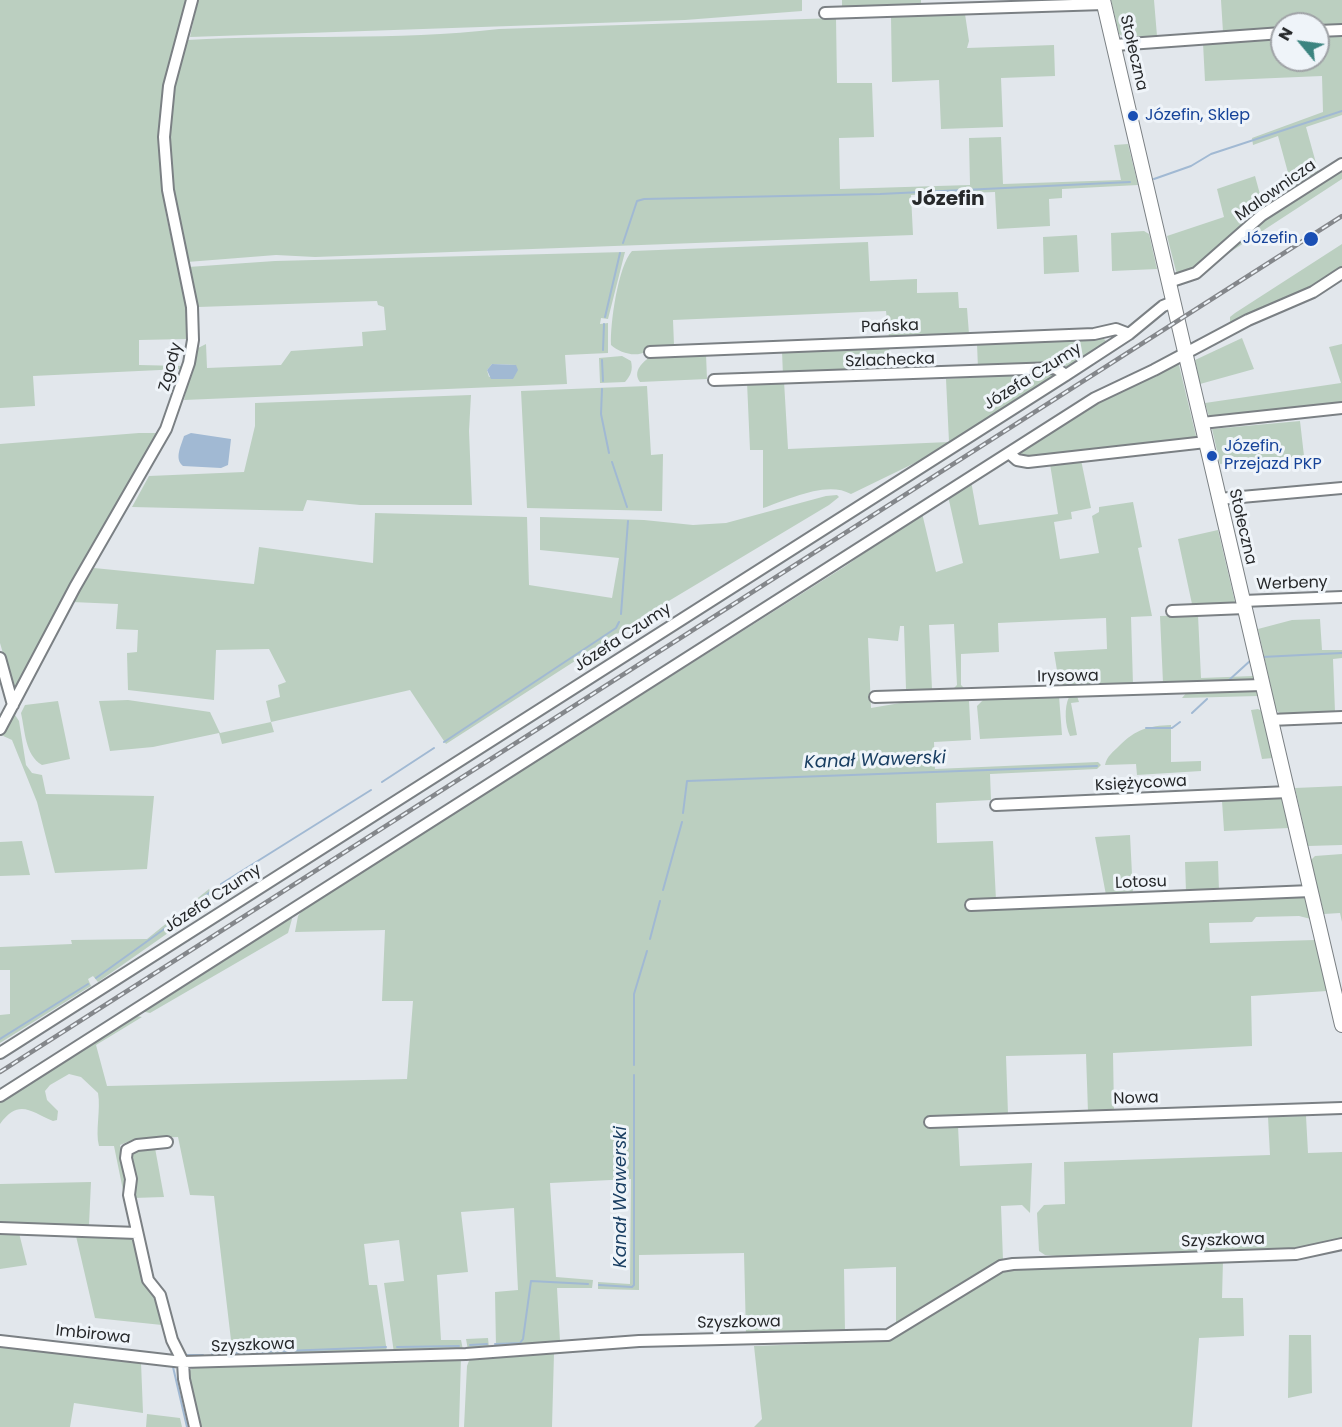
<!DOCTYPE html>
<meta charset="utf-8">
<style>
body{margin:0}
#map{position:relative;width:1342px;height:1427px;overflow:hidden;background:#e2e7ec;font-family:Poppins,sans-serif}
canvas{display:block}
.north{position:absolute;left:1270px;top:12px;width:60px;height:60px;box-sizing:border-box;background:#eff4f9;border:2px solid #9fa2a6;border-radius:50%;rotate:299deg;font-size:16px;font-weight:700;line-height:24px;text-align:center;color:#26282a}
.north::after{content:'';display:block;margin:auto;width:21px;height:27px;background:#3c8480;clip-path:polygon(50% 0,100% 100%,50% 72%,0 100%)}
</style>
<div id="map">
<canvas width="1342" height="1427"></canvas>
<div class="north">N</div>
</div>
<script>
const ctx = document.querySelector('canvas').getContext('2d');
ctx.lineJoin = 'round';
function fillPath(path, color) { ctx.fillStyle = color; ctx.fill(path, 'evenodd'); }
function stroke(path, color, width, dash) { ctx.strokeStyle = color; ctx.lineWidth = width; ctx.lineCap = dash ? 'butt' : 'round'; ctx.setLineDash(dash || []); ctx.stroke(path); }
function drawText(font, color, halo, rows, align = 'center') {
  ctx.font = font + ' Poppins,sans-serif'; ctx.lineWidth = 6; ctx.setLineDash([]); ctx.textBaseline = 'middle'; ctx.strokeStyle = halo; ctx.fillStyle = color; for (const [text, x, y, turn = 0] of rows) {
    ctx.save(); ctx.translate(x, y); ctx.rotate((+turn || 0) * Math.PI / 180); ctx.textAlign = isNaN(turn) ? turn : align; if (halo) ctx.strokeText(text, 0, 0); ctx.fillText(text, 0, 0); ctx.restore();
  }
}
fillPath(new Path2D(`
 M 0,0 L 189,0 L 161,106 L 160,152 L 166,215 L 187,308 L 187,339 L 139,340 L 139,365 L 182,366 L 181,369 L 33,376 L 35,406 L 0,408 Z
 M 198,0 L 802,0 L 802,11 L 685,20 L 190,37 Z
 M 842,0 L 921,0 L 921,7 L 842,9 Z
 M 1111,0 L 1154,0 L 1157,36 L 1124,37 L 1119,34 Z
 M 1221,0 L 1342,0 L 1342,24 L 1282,24 L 1282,28 L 1223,32 Z
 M 965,14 L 969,41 L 967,48 L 1054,45 L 1055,76 L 1001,78 L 1003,127 L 941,129 L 939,80 L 892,82 L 891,16 Z
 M 836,18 L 837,83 L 872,83 L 874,137 L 839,138 L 840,189 L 970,185 L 969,138 L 1001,137 L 1003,184 L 1121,180 L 1114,145 L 1128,144 L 1138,185 L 1062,189 L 1062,198 L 1049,199 L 1050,226 L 997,229 L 995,192 L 911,195 L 913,235 L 315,257 L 276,255 L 187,262 C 176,212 166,159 171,107 C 173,85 181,62 187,40 C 291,34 395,41 499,29 Z
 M 1342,34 L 1342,115 L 1306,127 L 1319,174 L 1293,191 L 1278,136 L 1253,145 L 1252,138 L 1323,112 L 1322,76 L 1205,81 L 1203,43 L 1282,38 L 1282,60 L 1318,60 L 1318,36 Z
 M 1342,169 L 1342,179 L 1221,258 L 1262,219 Z
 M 1255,176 L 1264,209 L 1194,268 L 1177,275 L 1167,236 L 1224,217 L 1217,189 Z
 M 1144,231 L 1149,234 L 1157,269 L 1112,271 L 1111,233 Z
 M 1077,235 L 1079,272 L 1044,274 L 1043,237 Z
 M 868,242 L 870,281 L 917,279 L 917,293 L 958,292 L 959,308 L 967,308 L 969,334 L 889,337 L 886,311 L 673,320 L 674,345 L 647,346 L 647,351 C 636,358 620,353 611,345 C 610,324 618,266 632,251 Z
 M 1342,244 L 1342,268 L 1299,295 L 1230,326 L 1230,317 L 1235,313 Z
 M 625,252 L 608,319 L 601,318 L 600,324 L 608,323 L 608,353 L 565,355 L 567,384 L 184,400 L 196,349 L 206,344 L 207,368 L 281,365 L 291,351 L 363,346 L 362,332 L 386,330 L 384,307 L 378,305 L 377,301 L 198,307 L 188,267 L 275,261 ZM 492,364 L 516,365 L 489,377 L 487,370 Z
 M 1102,337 L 1107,342 L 1068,366 L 978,368 L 977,344 Z
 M 1242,338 L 1254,369 L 1200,384 L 1195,360 Z
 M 1342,344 L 1342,403 L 1209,417 L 1205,403 L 1341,383 L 1329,347 Z
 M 889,347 L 891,372 L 783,376 L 782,351 Z
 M 706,354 L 707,379 L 640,382 C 632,371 643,362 651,356 Z
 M 622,356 L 631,361 C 633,370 631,375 625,382 L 600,383 L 599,358 Z
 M 1173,364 L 1179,365 L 1197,440 L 1019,459 L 1019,452 L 1106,395 Z
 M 1050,372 L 1055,375 L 923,459 L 851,494 C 827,480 787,500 763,508 L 763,450 L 750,450 L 747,382 L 784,381 L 788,449 L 949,442 L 946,379 Z
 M 647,386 L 651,455 L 663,454 L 662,511 L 527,508 L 521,391 Z
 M 471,395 L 469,431 L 472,505 L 360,505 L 307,500 L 303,511 L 132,507 L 149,476 L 244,472 L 255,426 L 255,403 Z
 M 1300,421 L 1304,456 L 1220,464 L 1212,429 Z
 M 139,433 L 161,433 L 17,687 L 13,688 L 0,643 L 0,444 Z
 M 1081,460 L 1091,508 L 1071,512 L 1072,519 L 1054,522 L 1060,559 L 1099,553 L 1092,516 L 1099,512 L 1099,507 L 1133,502 L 1142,547 L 1138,548 L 1152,616 L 1131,617 L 1133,685 L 1062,687 L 1059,683 L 1054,652 L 1107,649 L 1106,618 L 998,623 L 999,652 L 961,654 L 961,685 L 964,688 L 954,688 L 957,685 L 954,624 L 929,625 L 932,689 L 906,689 L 904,626 L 900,626 L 898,641 L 868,638 L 871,708 L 906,702 L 964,698 L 969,701 L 971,740 L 934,742 L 935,769 L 1098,762 L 1101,765 L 1097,769 L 990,774 L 991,800 L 936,803 L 937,843 L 993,841 L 996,900 L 967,901 L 967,908 L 1175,901 L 1185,903 L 1202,898 L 1304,894 L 1311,919 L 1299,916 L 1256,917 L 1252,922 L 1209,923 L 1210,943 L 1315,940 L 1327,991 L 1251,996 L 1252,1046 L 1113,1053 L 1114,1111 L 1088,1112 L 1086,1054 L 1006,1056 L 1008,1114 L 929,1116 L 929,1126 L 958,1126 L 960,1166 L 1032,1163 L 1030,1213 L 1022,1205 L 1001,1206 L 1003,1260 L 896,1325 L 896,1267 L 844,1269 L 845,1332 L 746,1334 L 744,1253 L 639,1255 L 639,1290 L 598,1289 L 598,1282 L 630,1284 L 631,1179 L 550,1183 L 556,1277 L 593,1280 L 592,1288 L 557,1288 L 560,1341 L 496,1347 L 495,1292 L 518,1290 L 514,1208 L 461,1212 L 468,1272 L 437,1275 L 441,1340 L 461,1340 L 463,1350 L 394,1353 L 384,1283 L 404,1281 L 399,1240 L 364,1244 L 369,1285 L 377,1285 L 387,1352 L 233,1357 L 214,1196 L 190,1195 L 178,1137 L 135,1139 L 120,1145 L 126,1168 L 126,1205 L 114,1146 L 99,1146 C 95,1132 101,1109 98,1093 L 81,1077 L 69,1074 L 50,1085 L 45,1091 L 47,1100 L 58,1111 L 57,1120 L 53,1121 C 31,1112 19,1098 0,1124 L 0,1103 L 137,1016 L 142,1017 L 96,1045 L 107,1086 L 407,1079 L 413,1001 L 382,1001 L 385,930 L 295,932 L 298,916 L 304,908 L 431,828 L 536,754 L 540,759 L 844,567 L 922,513 L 936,572 L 963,563 L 948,496 L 971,481 L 979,525 L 1058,514 L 1050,464 Z
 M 837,495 L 839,497 L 829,505 L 662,605 L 446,744 L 410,690 L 271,722 L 274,732 L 222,744 L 219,733 L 153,747 L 110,751 L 99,701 L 128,700 L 210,712 L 220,733 L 271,722 L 266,701 L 280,697 L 278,685 L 286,682 L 269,649 L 216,650 L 214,700 L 128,690 L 127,653 L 137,652 L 138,630 L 116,629 L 118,604 L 72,602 L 94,568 L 254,584 L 259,547 L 373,563 L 375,513 L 527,517 L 529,585 L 612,598 L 619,558 L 540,550 L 540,517 L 644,520 L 693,525 L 726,523 L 826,496 Z
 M 1218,530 L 1235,602 L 1192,604 L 1178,539 Z
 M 1198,615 L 1201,678 L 1253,676 L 1255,680 L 1163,683 L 1160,616 Z
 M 1320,619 L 1322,650 L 1342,650 L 1342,658 L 1333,659 L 1335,712 L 1281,714 L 1276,710 L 1258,629 L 1292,620 Z
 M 1256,688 L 1258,696 L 1182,698 L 1187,692 Z
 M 1059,696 L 1062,735 L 980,739 L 977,706 L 984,699 Z
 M 1077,696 L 1079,702 L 1071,703 L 1077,735 L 1070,736 C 1065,726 1064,707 1069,697 Z
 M 58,701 L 70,759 L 42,765 C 25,755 25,731 21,713 L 25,705 Z
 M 1258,709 L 1262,711 L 1273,758 L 1262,759 L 1251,710 Z
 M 15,715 L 19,721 L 26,765 L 32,773 L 42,775 L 46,794 L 154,796 L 147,869 L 55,873 L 37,802 L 12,740 L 1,735 L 10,716 Z
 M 1171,725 L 1171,762 L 1201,761 L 1201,771 L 1137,775 L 1136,764 L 1105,765 C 1107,756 1113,752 1119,746 C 1136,729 1148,726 1171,725 Z
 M 1342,786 L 1342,845 L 1308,846 L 1295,788 Z
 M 1283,798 L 1289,828 L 1224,831 L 1222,801 Z
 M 1130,835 L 1133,894 L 1106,895 L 1095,837 Z
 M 22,841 L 30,875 L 0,876 L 0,842 Z
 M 1342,854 L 1342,922 L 1340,913 L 1324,914 L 1311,860 L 1315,856 Z
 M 1218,861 L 1219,891 L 1186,892 L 1185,862 Z
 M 209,889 L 213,897 L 168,933 L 98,982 L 93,976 L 88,979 L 91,986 L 0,1043 L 0,1015 L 10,1014 L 10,970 L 0,970 L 0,947 L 72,944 L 71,940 L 147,939 Z
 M 290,914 L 292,919 L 288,933 L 150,1013 L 141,1011 Z
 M 1306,1116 L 1308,1153 L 1342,1152 L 1342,1240 L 1300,1250 L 1068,1257 L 1045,1255 L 1039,1251 L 1037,1213 L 1044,1205 L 1065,1204 L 1064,1162 L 1270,1155 L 1268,1117 Z
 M 137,1148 L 155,1148 L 164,1197 L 133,1198 L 131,1156 Z
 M 91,1182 L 89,1225 L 0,1222 L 0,1184 Z
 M 0,1233 L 19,1233 L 27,1265 L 0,1269 Z
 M 76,1236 L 134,1238 L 156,1299 L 162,1325 L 95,1318 Z
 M 1223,1260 L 1222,1298 L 1243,1298 L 1244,1336 L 1199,1338 L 1192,1427 L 754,1427 L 762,1419 L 754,1346 L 809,1344 L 811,1339 L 888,1338 L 1006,1266 Z
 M 1289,1335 L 1311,1335 L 1312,1393 L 1288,1398 Z
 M 488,1338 L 489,1348 L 468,1350 L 466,1339 Z
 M 0,1347 L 141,1362 L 143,1413 L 74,1403 L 70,1427 L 0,1427 Z
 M 554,1353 L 552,1427 L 464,1427 L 467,1366 L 470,1358 Z
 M 461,1357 L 459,1427 L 200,1427 L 187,1375 L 192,1368 Z
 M 147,1414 L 180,1418 L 182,1427 L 146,1427 Z`), '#bbcfc0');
fillPath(new Path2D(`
 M 492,364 L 516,365 L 518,370 L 513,379 L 491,379 L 487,370 Z
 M 191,433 L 231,439 L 228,465 L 221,468 L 183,466 C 174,459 181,446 184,436 Z`), '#a1b9d3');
stroke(new Path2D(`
 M 1154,179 L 1191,166 L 1211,154 L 1342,111
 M 623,243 L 637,201 L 644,199 L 880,194 L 1130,182
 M 605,317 L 620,253
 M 603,350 L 604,324
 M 602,360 L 603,381
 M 602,389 L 601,414 L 609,453
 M 612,462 L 627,507
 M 621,614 L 628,521
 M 1262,657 L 1342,653
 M 1228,681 L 1251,660
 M 1192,713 L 1207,699
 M 1146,728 L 1172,728 L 1180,722
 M 444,742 L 616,628 L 619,622
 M 382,782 L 434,748
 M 683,813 L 687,781 L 1097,766
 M 221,884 L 371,790
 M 663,890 L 682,822
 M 650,939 L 660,901
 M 96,978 L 167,927 L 210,892
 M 0,1039 L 88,984
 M 634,1065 L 634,994 L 647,951
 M 599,1285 L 632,1287 L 634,1285 L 634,1075
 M 495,1344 L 520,1343 L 523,1339 L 531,1281 L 588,1284
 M 470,1345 L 487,1344
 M 397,1347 L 459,1346
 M 235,1353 L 386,1347
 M 212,1354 L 224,1353
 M 186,1355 L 203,1355
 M 173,1367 L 187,1427`), '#a1b9d3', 2);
const street = new Path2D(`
 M 825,13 L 1104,4
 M 1318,31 L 1342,30
 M 1115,45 L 1282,33
 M 1169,282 L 1196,273 L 1262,215 L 1342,164
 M 650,352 L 1094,334 L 1116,329 L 1129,334
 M 714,380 L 1055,368 L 1066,375
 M 1202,423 L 1342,408
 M 1009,453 L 1017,460 L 1028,462 L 1206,442
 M 1219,499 L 1342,488
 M 1243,601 L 1342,597
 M 1172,611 L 1245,608
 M 0,658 L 13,705
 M 875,697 L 1262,685
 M 1270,720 L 1342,717
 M 0,729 L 75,587 L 166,429 L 189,363 L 193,340 L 192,307 L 168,190 L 164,137 L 169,86 L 192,0
 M 996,805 L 1288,792
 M 971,905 L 1311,891
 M 0,1053 L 1066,375 L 1129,334 L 1163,306 L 1173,302
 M 0,1096 L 1095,398 L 1154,370 L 1248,320 L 1313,292 L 1342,273
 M 930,1122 L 1342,1108
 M 167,1142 L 137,1145 L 127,1150 L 126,1158 L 131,1179 L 129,1195 L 148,1280 L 160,1295 L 172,1340 L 183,1362
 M 0,1228 L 137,1233
 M 0,1341 L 183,1362
 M 195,1427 L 184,1379 L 183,1362 L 466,1354 L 639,1341 L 888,1335 L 1001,1266 L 1013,1264 L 1296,1254 L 1342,1244`);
const secondary = new Path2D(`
 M 1103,0 L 1342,1025`);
stroke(street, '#7b8084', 14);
stroke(secondary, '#7b8084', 16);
stroke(street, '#fff', 10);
stroke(secondary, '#fff', 14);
const rail = new Path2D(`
 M 0,1072 L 1342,216`);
stroke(rail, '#84878b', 4.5);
stroke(rail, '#eff4f9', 2, [7]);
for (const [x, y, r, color] of [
 [1133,116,6,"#1a4fb4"],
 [1311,239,8,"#1a4fb4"],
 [1212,456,6,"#1a4fb4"]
]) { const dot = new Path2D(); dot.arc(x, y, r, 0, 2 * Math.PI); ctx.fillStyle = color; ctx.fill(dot); stroke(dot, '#eff4f9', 2); }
drawText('16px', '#26282a', '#eff4f9', [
 ["Stołeczna",1133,53,77],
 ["Malownicza",1276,191,-35],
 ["Pańska",890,327,-2],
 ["Szlachecka",890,361,-2],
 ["Zgody",171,367,-75],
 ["Józefa Czumy",1033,377,-32],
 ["Stołeczna",1242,527,77],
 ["Werbeny",1292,584,-2],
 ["Józefa Czumy",623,638,-33],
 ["Irysowa",1068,677,-1],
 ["Księżycowa",1141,784,-3],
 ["Lotosu",1141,883,-2],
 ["Józefa Czumy",213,899,-33],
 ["Nowa",1136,1099,-2],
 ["Szyszkowa",1223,1241,-2],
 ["Szyszkowa",739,1323,-1],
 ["Imbirowa",93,1335,6],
 ["Szyszkowa",253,1346,-2]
]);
drawText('16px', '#164399', '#eff4f9', [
 ["Józefin, Sklep",1145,116],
 ["Józefin",1298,239,"right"],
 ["Józefin,",1224,447],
 ["Przejazd PKP",1224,465]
], 'left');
drawText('italic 18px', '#193e62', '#eff4f9', [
 ["Kanał Wawerski",875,761,-2],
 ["Kanał Wawerski",621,1197,-90]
]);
drawText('bold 20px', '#26282a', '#eff4f9', [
 ["Józefin",948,200]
]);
</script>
